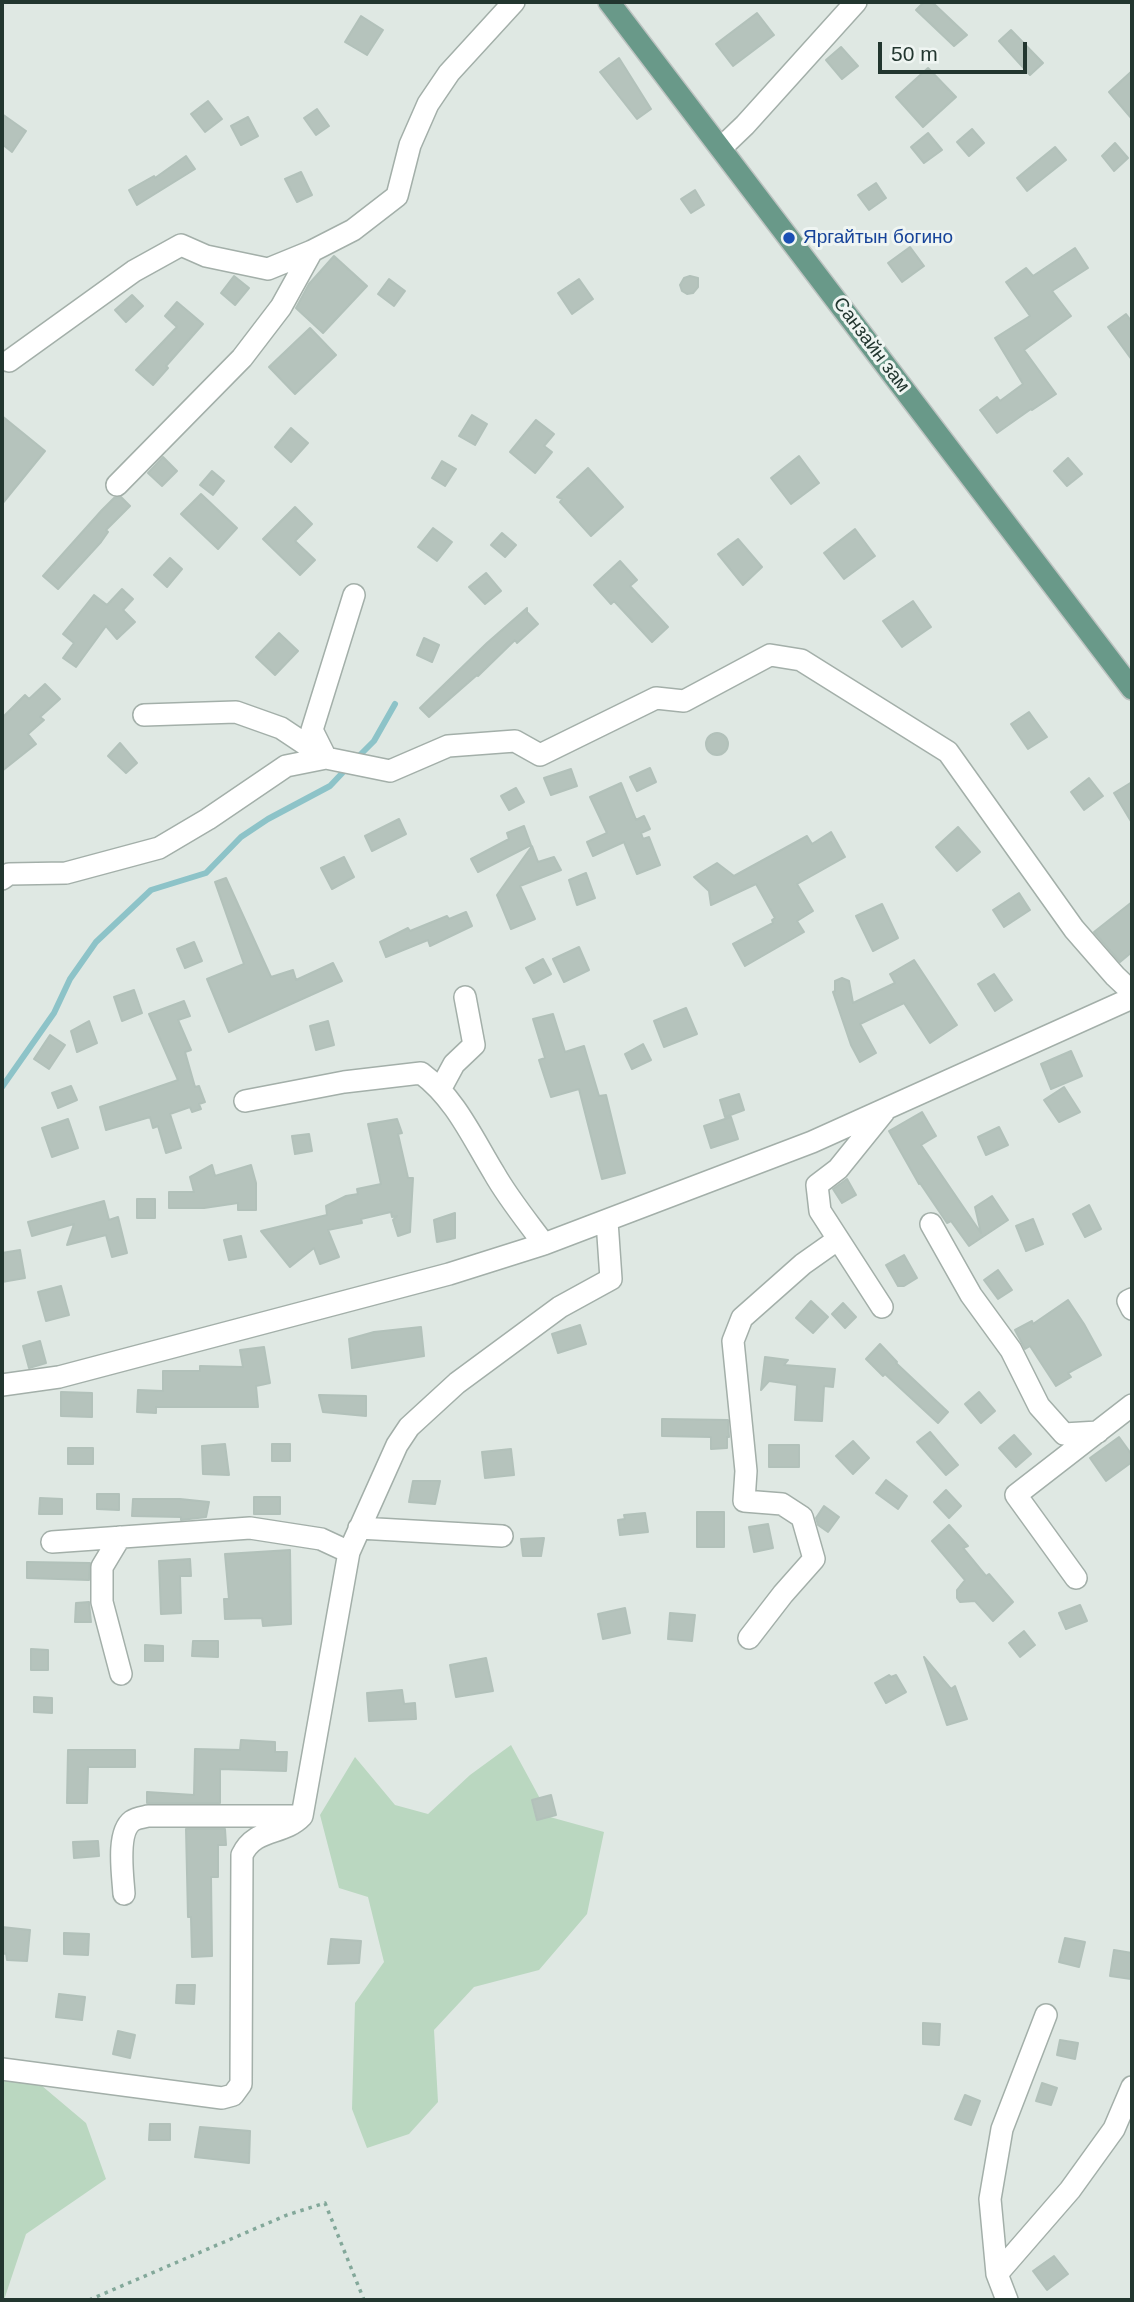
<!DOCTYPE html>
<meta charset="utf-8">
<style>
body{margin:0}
#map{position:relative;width:1134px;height:2302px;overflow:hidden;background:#dfe8e3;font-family:Helvetica,sans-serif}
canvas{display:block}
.frame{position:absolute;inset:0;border:4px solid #22362f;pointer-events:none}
.scale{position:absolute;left:878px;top:42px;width:149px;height:32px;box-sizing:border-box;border:4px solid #22362f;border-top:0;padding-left:9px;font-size:21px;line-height:24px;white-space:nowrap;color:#22362f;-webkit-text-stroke:5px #eff5f2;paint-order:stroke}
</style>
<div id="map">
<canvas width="1134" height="2302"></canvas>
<div class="frame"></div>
<div class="scale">50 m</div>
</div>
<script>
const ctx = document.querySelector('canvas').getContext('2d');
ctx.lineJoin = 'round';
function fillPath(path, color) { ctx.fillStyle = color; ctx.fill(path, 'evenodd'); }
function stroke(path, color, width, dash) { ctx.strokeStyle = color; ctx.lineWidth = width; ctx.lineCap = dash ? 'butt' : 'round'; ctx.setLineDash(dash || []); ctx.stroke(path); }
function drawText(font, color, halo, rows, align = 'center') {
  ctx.font = font + ' Helvetica,sans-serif'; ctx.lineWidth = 6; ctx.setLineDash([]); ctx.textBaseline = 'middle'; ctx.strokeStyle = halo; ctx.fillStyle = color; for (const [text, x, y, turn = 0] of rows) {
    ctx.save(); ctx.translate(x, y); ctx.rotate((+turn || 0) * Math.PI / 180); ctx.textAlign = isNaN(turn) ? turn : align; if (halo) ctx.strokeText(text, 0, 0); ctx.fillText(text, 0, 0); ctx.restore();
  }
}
fillPath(new Path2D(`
 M 511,1745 L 550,1817 L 604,1832 L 587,1914 L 539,1970 L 474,1987 L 434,2030 L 438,2102 L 409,2134 L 367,2148 L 352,2109 L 355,2003 L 384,1962 L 368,1897 L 339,1888 L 320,1815 L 355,1757 L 395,1805 L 428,1814 L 470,1775 Z
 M 2,2063 L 16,2064 L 86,2123 L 106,2179 L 26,2234 L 4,2300 L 2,2300 Z`), '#bad7c0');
stroke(new Path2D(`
 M 355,760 L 374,741 L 395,704
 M 2,1087 L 54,1013 L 70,979 L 96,942 L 151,890 L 206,873 L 241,837 L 268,819 L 330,786 L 347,768`), '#8dc3c8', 6);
const building = new Path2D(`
 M 924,2 L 932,2 L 967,35 L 954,46 L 916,10 Z
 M 757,13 L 774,35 L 733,66 L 716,44 Z
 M 361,16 L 383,30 L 367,55 L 345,42 Z
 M 1011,30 L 1043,63 L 1030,75 L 999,41 Z
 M 841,47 L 858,66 L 842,79 L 826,60 Z
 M 619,58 L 651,109 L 637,119 L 600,72 Z
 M 928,68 L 956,97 L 923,127 L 896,97 Z
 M 1132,71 L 1132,119 L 1109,92 Z
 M 208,101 L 222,119 L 205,132 L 191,114 Z
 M 317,109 L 329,126 L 316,135 L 304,118 Z
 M 2,114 L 26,131 L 12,152 L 2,144 Z
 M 248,117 L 258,136 L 241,145 L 231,126 Z
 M 972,129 L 984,143 L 969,156 L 957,142 Z
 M 928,133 L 942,150 L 924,163 L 911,147 Z
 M 1115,143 L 1128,158 L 1114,171 L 1102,156 Z
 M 1055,147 L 1066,160 L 1027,191 L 1017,178 Z
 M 186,156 L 195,169 L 137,205 L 129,190 L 154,176 L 155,178 Z
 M 301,172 L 312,195 L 297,202 L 285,179 Z
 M 876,183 L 886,198 L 869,210 L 858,195 Z
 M 695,190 L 704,205 L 691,213 L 681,199 Z
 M 910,247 L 924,266 L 902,282 L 888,263 Z
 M 1075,248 L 1088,268 L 1052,291 L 1071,316 L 1024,350 L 1056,394 L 1032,410 L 1031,409 L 997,433 L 980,410 L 997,397 L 1000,401 L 1023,384 L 995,338 L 1030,316 L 1006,282 L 1026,268 L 1033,276 Z
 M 334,256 L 367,286 L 323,333 L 296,308 L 309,284 Z
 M 234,276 L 249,288 L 235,305 L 221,293 Z
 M 690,276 L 698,278 L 698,287 L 693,293 L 687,294 L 682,291 L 680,285 L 684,278 Z
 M 389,279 L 405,291 L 394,306 L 378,294 Z
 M 579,279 L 593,299 L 572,314 L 558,293 Z
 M 132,295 L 143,306 L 126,322 L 115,310 Z
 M 177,302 L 203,324 L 166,366 L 168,368 L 153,385 L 136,370 L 177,327 L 165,316 Z
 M 1126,314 L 1132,322 L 1132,360 L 1108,327 Z
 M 310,328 L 336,355 L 295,394 L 269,367 Z
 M 472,415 L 487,424 L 475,445 L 459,436 Z
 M 2,416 L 45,451 L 2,504 Z
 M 536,420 L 554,434 L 544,446 L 552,452 L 535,473 L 510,452 Z
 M 291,428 L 308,443 L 291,462 L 275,447 Z
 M 799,456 L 819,483 L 791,504 L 771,478 Z
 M 163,457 L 177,471 L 162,486 L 148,473 Z
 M 1068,458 L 1082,474 L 1067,486 L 1054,471 Z
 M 442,461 L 456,469 L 445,486 L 432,478 Z
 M 588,468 L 623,507 L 591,536 L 560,502 L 562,499 L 557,497 Z
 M 212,471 L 224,481 L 213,495 L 200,485 Z
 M 201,494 L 237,528 L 218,549 L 181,514 Z
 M 121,497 L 130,506 L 106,530 L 108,532 L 101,542 L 58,589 L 43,576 L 102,510 L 114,498 Z
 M 295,507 L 312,524 L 295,541 L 315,560 L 300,575 L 263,539 Z
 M 433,528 L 452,542 L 437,561 L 418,547 Z
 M 855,529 L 875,556 L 844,579 L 824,553 Z
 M 502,533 L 516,545 L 505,557 L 491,545 Z
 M 738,539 L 762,567 L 743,585 L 718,554 Z
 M 170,558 L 182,569 L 167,587 L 154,575 Z
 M 620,561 L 637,580 L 630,586 L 668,627 L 652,642 L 614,601 L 611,604 L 594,585 Z
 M 486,573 L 501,591 L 485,604 L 469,587 Z
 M 122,589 L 133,599 L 123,610 L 135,622 L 117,639 L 106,626 L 76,667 L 63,658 L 74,643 L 63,634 L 94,595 L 107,605 Z
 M 913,601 L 931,627 L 902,647 L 883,621 Z
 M 527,608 L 527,612 L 538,624 L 517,643 L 515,640 L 478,676 L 477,675 L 429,717 L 420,708 L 487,643 Z
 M 279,633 L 298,651 L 275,675 L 256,657 Z
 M 424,638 L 439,645 L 432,662 L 417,655 Z
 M 45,684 L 60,699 L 40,717 L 44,720 L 28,734 L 36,744 L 2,771 L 2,718 L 25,695 L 29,699 Z
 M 1029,712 L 1047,737 L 1028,749 L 1011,724 Z
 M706 744a11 11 0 1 1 22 0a11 11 0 1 1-22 0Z
 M 120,743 L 137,763 L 126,773 L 108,756 Z
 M 650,768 L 656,782 L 637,791 L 630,777 Z
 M 571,769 L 577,786 L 551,795 L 544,778 Z
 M 1089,778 L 1103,796 L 1084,810 L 1071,792 Z
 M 1132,782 L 1132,823 L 1114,793 Z
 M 621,783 L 636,820 L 644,816 L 650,829 L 641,833 L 643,839 L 649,837 L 660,865 L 637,874 L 624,842 L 593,856 L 587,842 L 607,833 L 590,797 Z
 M 516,788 L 524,802 L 509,810 L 501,796 Z
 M 399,819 L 406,834 L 372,851 L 365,836 Z
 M 524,826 L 531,845 L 478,872 L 471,859 L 509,839 L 507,833 Z
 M 958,827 L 980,852 L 957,871 L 936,847 Z
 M 831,832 L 845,857 L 797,884 L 813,911 L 797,921 L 804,932 L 745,966 L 733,944 L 773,923 L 772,920 L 775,918 L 756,884 L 711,905 L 709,891 L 694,877 L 717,863 L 734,876 L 807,836 L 812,844 Z
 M 532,846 L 538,862 L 554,857 L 561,870 L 520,886 L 535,919 L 511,929 L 497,895 Z
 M 344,857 L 354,877 L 332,889 L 321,868 Z
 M 586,873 L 595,898 L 577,905 L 569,880 Z
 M 226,878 L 271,977 L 293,970 L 296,980 L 333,963 L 342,981 L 229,1032 L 207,979 L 244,964 L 215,882 Z
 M 1019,893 L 1030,910 L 1004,927 L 993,910 Z
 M 1132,902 L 1132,952 L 1120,962 L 1094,932 Z
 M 882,904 L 898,938 L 873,951 L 856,916 Z
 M 466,912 L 472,926 L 430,946 L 428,940 L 386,957 L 380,942 L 408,928 L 410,931 L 447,916 L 449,919 Z
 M 194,942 L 202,961 L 185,968 L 177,949 Z
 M 579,947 L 589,970 L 564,982 L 553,959 Z
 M 543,959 L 551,974 L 534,983 L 526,968 Z
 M 914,960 L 957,1025 L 930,1043 L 904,1003 L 860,1024 L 876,1053 L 860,1062 L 851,1045 L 833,992 L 835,991 L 835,981 L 842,978 L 849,981 L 853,1003 L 895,983 L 890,974 Z
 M 994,974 L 1012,1000 L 995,1011 L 978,984 Z
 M 134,990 L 142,1013 L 122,1021 L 114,997 Z
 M 184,1001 L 190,1016 L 178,1020 L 191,1050 L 185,1052 L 195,1087 L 199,1086 L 205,1102 L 199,1104 L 201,1109 L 192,1112 L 190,1107 L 170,1114 L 181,1148 L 166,1153 L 158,1126 L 153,1128 L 150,1117 L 106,1130 L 100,1107 L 178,1080 L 149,1014 Z
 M 686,1008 L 697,1034 L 664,1047 L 654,1021 Z
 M 553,1014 L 565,1052 L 584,1046 L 599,1096 L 606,1095 L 625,1173 L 602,1179 L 579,1089 L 551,1097 L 539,1060 L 545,1058 L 533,1019 Z
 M 89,1021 L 97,1043 L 77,1052 L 71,1031 Z
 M 328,1021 L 334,1045 L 316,1050 L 310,1026 Z
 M 50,1035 L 65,1045 L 49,1069 L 34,1059 Z
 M 643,1044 L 651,1060 L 632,1069 L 625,1054 Z
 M 1071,1051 L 1082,1076 L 1051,1089 L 1041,1064 Z
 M 71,1086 L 77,1100 L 58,1108 L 52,1093 Z
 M 1064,1087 L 1080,1112 L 1059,1122 L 1044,1100 Z
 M 739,1094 L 744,1110 L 725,1117 L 720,1100 Z
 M 922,1112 L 936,1136 L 921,1145 L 981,1233 L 975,1207 L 992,1196 L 1008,1220 L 969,1246 L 951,1221 L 947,1223 L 920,1183 L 919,1184 L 889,1131 Z
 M 731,1117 L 738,1139 L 711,1148 L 704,1126 Z
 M 68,1119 L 78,1148 L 52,1157 L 42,1128 Z
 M 397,1119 L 402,1133 L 398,1134 L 408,1178 L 413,1178 L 410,1232 L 398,1236 L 393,1220 L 397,1216 L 392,1217 L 391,1212 L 361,1219 L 362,1223 L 328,1230 L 339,1257 L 320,1264 L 314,1248 L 290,1267 L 261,1231 L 327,1215 L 326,1206 L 346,1196 L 358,1194 L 357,1189 L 381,1184 L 368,1124 Z
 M 999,1127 L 1008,1145 L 986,1155 L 978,1137 Z
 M 309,1134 L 312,1151 L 295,1154 L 292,1136 Z
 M 212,1165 L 215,1176 L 251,1165 L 256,1183 L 256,1210 L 238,1210 L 238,1203 L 204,1208 L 169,1208 L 169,1192 L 194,1192 L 190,1177 Z
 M 847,1179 L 856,1195 L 842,1203 L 833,1189 Z
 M 137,1199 L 155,1199 L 155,1218 L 137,1218 Z
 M 104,1201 L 109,1220 L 118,1217 L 127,1253 L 112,1257 L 106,1235 L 67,1245 L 74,1224 L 32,1236 L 28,1222 Z
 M 1089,1205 L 1101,1229 L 1085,1237 L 1073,1214 Z
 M 455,1213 L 455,1238 L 437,1242 L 434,1220 Z
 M 1033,1219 L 1043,1244 L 1026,1251 L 1016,1226 Z
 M 241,1236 L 246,1257 L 229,1260 L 224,1240 Z
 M 20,1250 L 25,1278 L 2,1282 L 2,1253 Z
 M 904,1255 L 917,1278 L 904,1286 L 898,1286 L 886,1265 Z
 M 998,1270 L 1012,1290 L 998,1299 L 984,1280 Z
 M 61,1286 L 69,1315 L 46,1321 L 38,1292 Z
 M 1068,1300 L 1084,1324 L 1101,1355 L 1068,1373 L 1071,1377 L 1056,1386 L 1030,1346 L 1025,1349 L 1015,1330 L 1032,1321 L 1033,1324 Z
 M 811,1301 L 828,1317 L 813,1333 L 796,1318 Z
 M 843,1303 L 856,1317 L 845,1328 L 832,1314 Z
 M 580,1325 L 586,1344 L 558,1353 L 552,1334 Z
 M 421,1327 L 424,1356 L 352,1368 L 349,1339 L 374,1332 Z
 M 40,1341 L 46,1363 L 29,1368 L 23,1346 Z
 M 880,1344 L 897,1362 L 896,1363 L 948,1412 L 938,1423 L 885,1374 L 883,1376 L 866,1359 Z
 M 264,1347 L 270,1383 L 256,1386 L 258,1407 L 156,1407 L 156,1413 L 137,1412 L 138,1390 L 163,1391 L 163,1371 L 200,1371 L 200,1366 L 243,1367 L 240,1350 Z
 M 765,1357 L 788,1360 L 784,1365 L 835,1369 L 833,1387 L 824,1386 L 822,1421 L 795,1420 L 797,1385 L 769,1381 L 761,1390 Z
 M 61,1392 L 92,1393 L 92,1417 L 61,1416 Z
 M 979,1392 L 995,1411 L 981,1423 L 965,1404 Z
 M 319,1395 L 366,1396 L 366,1416 L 323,1412 Z
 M 662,1419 L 728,1420 L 729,1437 L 727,1437 L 727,1448 L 711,1449 L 711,1437 L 662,1436 Z
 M 930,1432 L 958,1465 L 946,1475 L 917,1442 Z
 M 1014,1435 L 1031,1454 L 1016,1467 L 999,1448 Z
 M 1119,1437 L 1132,1455 L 1132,1462 L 1106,1481 L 1090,1458 Z
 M 853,1441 L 869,1458 L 853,1474 L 836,1456 Z
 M 225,1444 L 229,1475 L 203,1474 L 202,1446 Z
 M 272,1444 L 290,1444 L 290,1461 L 272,1461 Z
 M 769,1445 L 799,1445 L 799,1467 L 769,1467 Z
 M 68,1448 L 93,1448 L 93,1464 L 68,1464 Z
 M 511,1449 L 514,1475 L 485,1478 L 482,1452 Z
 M 886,1480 L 907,1496 L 898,1509 L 876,1493 Z
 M 413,1481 L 440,1481 L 435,1504 L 409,1502 Z
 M 946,1490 L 961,1506 L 949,1518 L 934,1502 Z
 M 97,1494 L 119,1494 L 119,1510 L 97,1509 Z
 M 254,1497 L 280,1497 L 280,1514 L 254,1514 Z
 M 40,1498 L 62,1499 L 62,1514 L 39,1514 Z
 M 133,1499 L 180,1499 L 209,1502 L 206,1517 L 181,1520 L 181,1517 L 132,1516 Z
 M 824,1506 L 839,1517 L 828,1532 L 818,1525 L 816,1518 Z
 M 697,1512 L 724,1512 L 724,1547 L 697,1547 Z
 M 645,1513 L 648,1532 L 620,1535 L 618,1520 L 625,1519 L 624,1515 Z
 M 768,1524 L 773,1548 L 754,1552 L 749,1527 Z
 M 949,1525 L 968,1546 L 963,1548 L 986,1576 L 989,1574 L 1013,1602 L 993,1621 L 975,1601 L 960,1602 L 957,1598 L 957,1590 L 965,1580 L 932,1541 Z
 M 544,1538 L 541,1556 L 523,1556 L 521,1539 Z
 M 290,1550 L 291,1624 L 263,1626 L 262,1618 L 225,1619 L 224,1599 L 229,1599 L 225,1554 Z
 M 190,1559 L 191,1576 L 180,1576 L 181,1613 L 161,1614 L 159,1561 Z
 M 27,1562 L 90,1563 L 89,1580 L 27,1578 Z
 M 89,1602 L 91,1622 L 75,1622 L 76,1603 Z
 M 1080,1605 L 1087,1621 L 1066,1629 L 1059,1613 Z
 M 625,1608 L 630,1633 L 603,1639 L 598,1614 Z
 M 670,1613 L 695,1615 L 692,1641 L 668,1639 Z
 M 1024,1631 L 1035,1645 L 1020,1657 L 1009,1643 Z
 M 193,1641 L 218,1641 L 218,1657 L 192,1656 Z
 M 145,1645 L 163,1646 L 163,1661 L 145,1661 Z
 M 31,1649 L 48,1650 L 48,1670 L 31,1670 Z
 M 924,1657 L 951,1689 L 955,1686 L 967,1719 L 947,1725 Z
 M 486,1658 L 493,1691 L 456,1697 L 450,1665 Z
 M 889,1675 L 891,1677 L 896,1675 L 906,1692 L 886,1703 L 875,1683 Z
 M 402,1690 L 404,1704 L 415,1703 L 416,1719 L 369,1721 L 367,1693 Z
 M 34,1697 L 52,1698 L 52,1713 L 34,1712 Z
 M 241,1740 L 275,1742 L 275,1752 L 287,1752 L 286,1771 L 220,1769 L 220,1803 L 147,1803 L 147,1792 L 194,1795 L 195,1749 L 240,1750 Z
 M 68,1750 L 135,1750 L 135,1767 L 88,1767 L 87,1803 L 67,1803 Z
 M 551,1795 L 556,1815 L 537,1820 L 532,1800 Z
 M 186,1829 L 225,1829 L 226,1845 L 218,1845 L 218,1877 L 211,1877 L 212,1956 L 192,1957 L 191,1917 L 188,1917 Z
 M 98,1841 L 99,1856 L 74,1858 L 73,1842 Z
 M 2,1927 L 30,1930 L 27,1961 L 7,1960 L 6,1953 L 2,1954 Z
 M 64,1933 L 89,1934 L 88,1955 L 64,1954 Z
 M 1065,1938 L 1085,1942 L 1079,1967 L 1059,1962 Z
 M 331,1939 L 361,1941 L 359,1963 L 328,1964 Z
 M 1114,1950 L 1132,1953 L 1131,1979 L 1110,1976 Z
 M 177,1985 L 195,1985 L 194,2004 L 176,2003 Z
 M 59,1994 L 85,1997 L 82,2020 L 56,2017 Z
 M 923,2023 L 940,2024 L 939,2045 L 923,2044 Z
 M 118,2031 L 135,2035 L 130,2058 L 113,2054 Z
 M 1060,2040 L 1078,2043 L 1075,2059 L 1057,2055 Z
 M 1042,2083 L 1057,2088 L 1051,2105 L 1036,2101 Z
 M 965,2095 L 980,2101 L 971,2125 L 955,2119 Z
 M 150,2124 L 170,2124 L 170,2140 L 149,2140 Z
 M 200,2127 L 250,2131 L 249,2163 L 195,2157 Z
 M 1054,2256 L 1068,2274 L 1047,2290 L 1033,2271 Z`);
fillPath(building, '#b5c3bc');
stroke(building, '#b2c1ba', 2);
const minor = new Path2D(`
 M 721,148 L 745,125 L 856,2
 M 9,361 L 134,271 L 181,245 L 206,256 L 268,269 L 312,251 L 353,230 L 397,196 L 410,145 L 428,104 L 449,73 L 514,2
 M 117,485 L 242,358 L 281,307 L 312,251
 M 144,715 L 236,712 L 281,728 L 326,758
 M 325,756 L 312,730 L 354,595
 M 2,879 L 9,874 L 66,873 L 159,848 L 208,819 L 286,766 L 326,758 L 390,771 L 448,746 L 515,741 L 540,755 L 656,698 L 684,701 L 770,655 L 801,660 L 948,752 L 1074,929 L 1115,976 L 1132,992
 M 441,1088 L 454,1064 L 474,1045 L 465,997
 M 245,1101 L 344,1082 L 421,1073 C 455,1098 472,1137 494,1173 C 508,1198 527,1221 544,1244
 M 931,1224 L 971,1295 L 1011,1350 L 1039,1406 L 1064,1434 L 1098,1432
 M 1132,1299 L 1128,1301 L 1132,1309
 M 882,1307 L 820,1211 L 817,1185 L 838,1169 L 884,1112
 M 2,1385 L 59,1377 L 449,1274 L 544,1244 L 812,1142 L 1132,998
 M 359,1528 L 502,1536
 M 120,1537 L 102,1567 L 102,1602 L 121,1674
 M 52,1542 L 250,1528 L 321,1539 L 349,1552
 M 1076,1578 L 1016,1495 L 1132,1405
 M 749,1638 L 783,1594 L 814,1559 L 802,1517 L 782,1504 L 744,1501 L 746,1471 L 733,1341 L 742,1318 L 803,1264 L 837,1240
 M 124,1894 C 123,1876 116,1833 132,1821 C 136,1818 144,1817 148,1816 L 300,1816
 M 2,2069 L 222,2098 L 233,2095 L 241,2084 L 242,1855 C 255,1827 283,1836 302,1816 L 349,1552 L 397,1445 L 409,1427 L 457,1383 L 560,1307 L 611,1279 L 607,1221
 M 997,2274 L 990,2199 L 1002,2129 L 1046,2015
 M 1007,2300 L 997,2274 L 1070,2190 L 1114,2129 L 1132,2087`);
const major = new Path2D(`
 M 609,2 L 1132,689`);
stroke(minor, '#a3afa9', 24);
stroke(major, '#bdc3c1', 24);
stroke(new Path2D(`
 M 89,2300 L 287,2215 L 325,2203 L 364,2300`), '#83a89a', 3.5, [3.5, 5]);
stroke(minor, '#fff', 21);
stroke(major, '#699989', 21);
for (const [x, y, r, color] of [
 [789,238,7,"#1a4fb4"]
]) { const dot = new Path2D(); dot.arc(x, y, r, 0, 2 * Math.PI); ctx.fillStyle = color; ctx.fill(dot); stroke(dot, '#eff5f2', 2.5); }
drawText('19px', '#164399', '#eff5f2', [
 ["Яргайтын богино",803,238]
], 'left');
drawText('19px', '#22362f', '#eff5f2', [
 ["Санзайн зам",871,345,53]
]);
</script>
